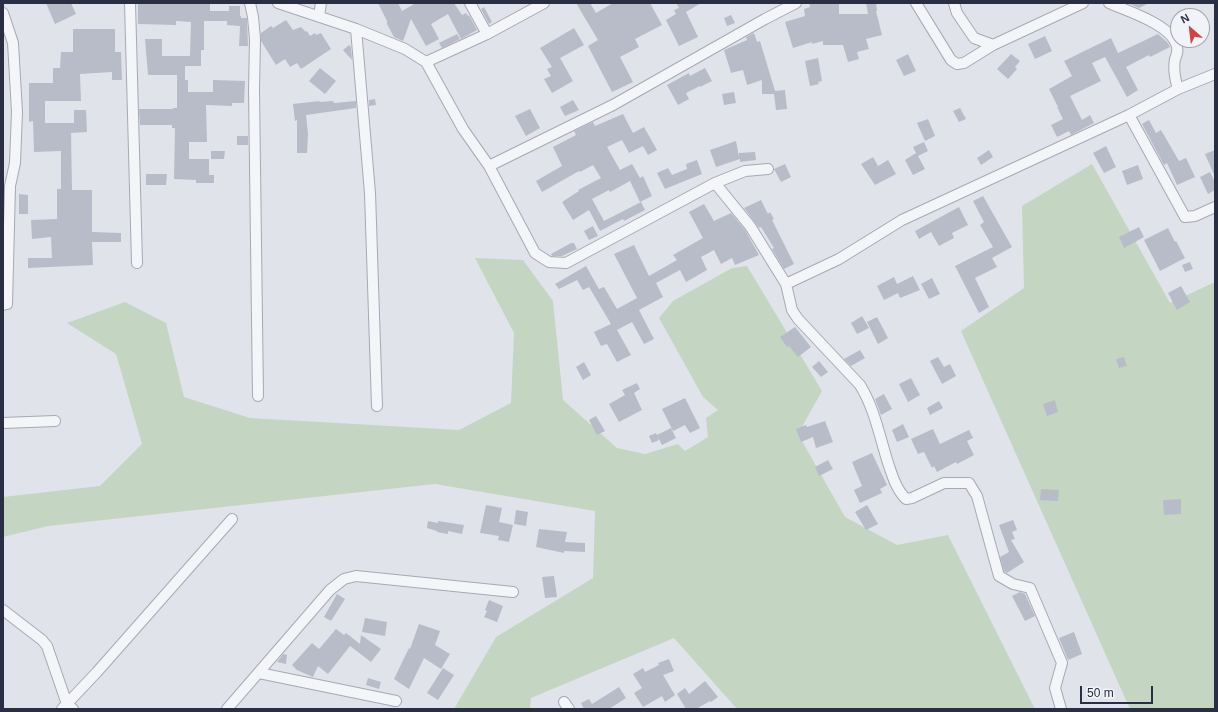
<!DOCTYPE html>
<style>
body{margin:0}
#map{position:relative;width:1218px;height:712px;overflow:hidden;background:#e1e3ea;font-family:Arial,sans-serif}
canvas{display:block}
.frame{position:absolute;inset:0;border:4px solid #292e43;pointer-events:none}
.north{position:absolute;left:1170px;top:8px;width:40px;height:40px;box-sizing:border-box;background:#f1f3f8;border:1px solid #a1a4b0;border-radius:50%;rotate:332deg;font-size:11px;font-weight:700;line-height:16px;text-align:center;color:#292e43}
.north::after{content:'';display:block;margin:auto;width:14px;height:18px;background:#d34342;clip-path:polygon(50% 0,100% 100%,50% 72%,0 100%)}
.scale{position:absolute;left:1080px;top:686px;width:73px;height:18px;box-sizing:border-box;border:2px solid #292e43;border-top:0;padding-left:5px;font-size:12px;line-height:14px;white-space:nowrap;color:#292e43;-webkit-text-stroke:3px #f1f3f8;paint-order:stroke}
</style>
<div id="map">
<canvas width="1218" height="712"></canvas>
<div class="frame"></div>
<div class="north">N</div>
<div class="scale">50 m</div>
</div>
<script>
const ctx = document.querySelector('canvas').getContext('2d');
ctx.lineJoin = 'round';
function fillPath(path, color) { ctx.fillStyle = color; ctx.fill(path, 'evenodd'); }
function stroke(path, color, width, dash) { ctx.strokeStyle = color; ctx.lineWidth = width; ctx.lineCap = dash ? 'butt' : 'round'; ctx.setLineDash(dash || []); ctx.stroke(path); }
fillPath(new Path2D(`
 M 1092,164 L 1170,303 L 1215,282 L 1215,709 L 1130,709 L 961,331 L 1024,288 L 1022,206 Z
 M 475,258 L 523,260 L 553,301 L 563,400 L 617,448 L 645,454 L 678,444 L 685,451 L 708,437 L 706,418 L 718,410 L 703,397 L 659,318 L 673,301 L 732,268 L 747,266 L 822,391 L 798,434 L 845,517 L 897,545 L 948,535 L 1035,709 L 737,709 L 674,638 L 531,698 L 530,709 L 454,709 L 496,637 L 593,578 L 595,511 L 435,484 L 48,526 L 3,537 L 3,497 L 100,486 L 142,444 L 116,354 L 67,323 L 125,302 L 166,323 L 184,397 L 250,418 L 459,430 L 511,403 L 514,333 Z`), '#c4d5c2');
fillPath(new Path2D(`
 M 46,3 L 71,3 L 76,14 L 55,24 Z
 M 150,3 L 210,3 L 210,11 L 229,11 L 229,6 L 240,6 L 240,16 L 241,16 L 241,18 L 247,18 L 248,46 L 239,46 L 240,26 L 227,25 L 227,21 L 204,21 L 204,50 L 201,50 L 201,66 L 185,66 L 185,80 L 188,80 L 188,92 L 213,92 L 213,80 L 245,81 L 244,103 L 232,103 L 232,106 L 206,105 L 207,142 L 189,142 L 189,159 L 209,159 L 209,175 L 214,175 L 214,183 L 196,183 L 196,180 L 174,179 L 175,128 L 172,128 L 172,125 L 140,125 L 139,109 L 173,109 L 173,108 L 177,108 L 177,75 L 148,75 L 145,39 L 162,39 L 162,56 L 190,56 L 191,22 L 176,21 L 176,25 L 138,24 L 138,4 L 150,4 Z
 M 378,3 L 398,3 L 402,11 L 416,3 L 454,3 L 462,15 L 466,13 L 468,16 L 469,15 L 477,30 L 461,39 L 448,14 L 431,24 L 439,39 L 426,46 L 411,19 L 403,41 L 394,37 L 387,24 L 387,21 Z
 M 576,3 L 590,3 L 596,13 L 613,3 L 650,3 L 662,25 L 635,39 L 639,47 L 620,57 L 633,82 L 612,92 L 588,46 L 598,40 Z
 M 676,3 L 701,3 L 686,12 L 698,37 L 679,46 L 666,20 L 676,14 L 674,10 L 679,8 Z
 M 809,3 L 839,3 L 839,14 L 868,14 L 866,3 L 876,3 L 877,11 L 876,11 L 882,35 L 866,39 L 869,49 L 857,52 L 859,59 L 848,62 L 843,45 L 823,45 L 823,41 L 812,44 L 812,42 L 793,48 L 785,22 L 805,16 L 804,9 L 810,7 Z
 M 1128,3 L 1149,3 L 1139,8 Z
 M 484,7 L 492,22 L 489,24 L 481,9 Z
 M 731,15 L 735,23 L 727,26 L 724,18 Z
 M 286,20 L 293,30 L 301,27 L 306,32 L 307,31 L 310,36 L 315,33 L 316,35 L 321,33 L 331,49 L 301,69 L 297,63 L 290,67 L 285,59 L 276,65 L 261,41 L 261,33 L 271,26 L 273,28 Z
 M 574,28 L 584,45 L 560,58 L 573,81 L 552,93 L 544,79 L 551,76 L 547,69 L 552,67 L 540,48 Z
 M 73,29 L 115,29 L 115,52 L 121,52 L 122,80 L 112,80 L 112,72 L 80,74 L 81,101 L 45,101 L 45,123 L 74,123 L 74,110 L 86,110 L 87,132 L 71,133 L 72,189 L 72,190 L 92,190 L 92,232 L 121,233 L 121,242 L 92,242 L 93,265 L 28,268 L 28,258 L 52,258 L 51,237 L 32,239 L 31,220 L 57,219 L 57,189 L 61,189 L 61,151 L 34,152 L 33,121 L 29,122 L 29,83 L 53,83 L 53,68 L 60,68 L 61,52 L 73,52 Z
 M 754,33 L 757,42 L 760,41 L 775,91 L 785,90 L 787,109 L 776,110 L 774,94 L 762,94 L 762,80 L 747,85 L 743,70 L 731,73 L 724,50 L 747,40 L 746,37 Z
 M 457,34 L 460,39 L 442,48 L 439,43 Z
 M 1158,34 L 1168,43 L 1170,47 L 1150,57 L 1149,55 L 1126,67 L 1138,90 L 1127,97 L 1105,57 L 1092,63 L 1101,81 L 1070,96 L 1082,120 L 1090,115 L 1094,123 L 1071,135 L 1069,131 L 1057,137 L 1051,125 L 1063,119 L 1057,107 L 1058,107 L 1049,89 L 1072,76 L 1064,61 L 1111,38 L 1118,53 Z
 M 1045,36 L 1052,51 L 1035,59 L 1028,44 Z
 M 349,45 L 351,47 L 352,60 L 343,50 Z
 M 908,54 L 916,71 L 904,76 L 896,60 Z
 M 1011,54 L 1020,61 L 1015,67 L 1017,69 L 1008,79 L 997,69 Z
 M 818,58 L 822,81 L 818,82 L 819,84 L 810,86 L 805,61 Z
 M 320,68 L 336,81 L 325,94 L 309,81 Z
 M 705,68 L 712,81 L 700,87 L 700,86 L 686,93 L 689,99 L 678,105 L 667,85 L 689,73 L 690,76 Z
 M 734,92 L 736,103 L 724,105 L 722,94 Z
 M 375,99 L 376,105 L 369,106 L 369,100 Z
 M 573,100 L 579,110 L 565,116 L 560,107 Z
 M 320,101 L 319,102 L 333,101 L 334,103 L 356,101 L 356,108 L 306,115 L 308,134 L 307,153 L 297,153 L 297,120 L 295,121 L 293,104 Z
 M 960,108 L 966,119 L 959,122 L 953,111 Z
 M 530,109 L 540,128 L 526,136 L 515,116 Z
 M 623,114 L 633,133 L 644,127 L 657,150 L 648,155 L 643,146 L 629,153 L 622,140 L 607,147 L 620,170 L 632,164 L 640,178 L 643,176 L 652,196 L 640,202 L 630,181 L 610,192 L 609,190 L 592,199 L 604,221 L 641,202 L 645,210 L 624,221 L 623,219 L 600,231 L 589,210 L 573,220 L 562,202 L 579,191 L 578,190 L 601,178 L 593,165 L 580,172 L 579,171 L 542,192 L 536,181 L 562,166 L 553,147 L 576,135 L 574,131 L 593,122 L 595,126 Z
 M 928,119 L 935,136 L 925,141 L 917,123 Z
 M 1149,120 L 1156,133 L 1161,130 L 1179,161 L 1186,158 L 1195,177 L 1177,185 L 1167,163 L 1164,165 L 1142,124 Z
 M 237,136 L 248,136 L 248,145 L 237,145 Z
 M 736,141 L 739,157 L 739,153 L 755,152 L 756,160 L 740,162 L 740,159 L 716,167 L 710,150 Z
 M 924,142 L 928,151 L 918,156 L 925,169 L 913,175 L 905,160 L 916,153 L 913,147 Z
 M 1106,146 L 1116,167 L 1104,173 L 1093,153 Z
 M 989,150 L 993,157 L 981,165 L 977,158 Z
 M 1215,150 L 1215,177 L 1205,154 Z
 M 211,151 L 225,151 L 224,159 L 211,159 Z
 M 873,157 L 878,166 L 888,160 L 896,174 L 875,185 L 861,164 Z
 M 697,160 L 702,174 L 665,189 L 657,173 L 668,168 L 672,175 L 687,169 L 686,164 Z
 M 785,164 L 791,177 L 781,182 L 774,169 Z
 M 1138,165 L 1143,179 L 1127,185 L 1122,171 Z
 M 1210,172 L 1215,182 L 1215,190 L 1208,194 L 1200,177 Z
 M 146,174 L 167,174 L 166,185 L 146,185 Z
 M 19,194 L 28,195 L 28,214 L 19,214 Z
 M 983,196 L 1012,247 L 992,258 L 997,267 L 975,278 L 989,307 L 979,313 L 955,266 L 993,247 L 980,225 L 984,222 L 973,201 Z
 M 761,200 L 768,214 L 770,212 L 774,219 L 772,220 L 794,264 L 784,269 L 772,249 L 774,248 L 761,227 L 759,228 L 744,208 Z
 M 704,204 L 714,221 L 731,213 L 745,230 L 759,255 L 735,265 L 732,258 L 721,264 L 714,250 L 701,257 L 707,270 L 686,282 L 680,270 L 656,283 L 663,297 L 639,310 L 654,339 L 644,344 L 632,322 L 617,330 L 631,355 L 617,362 L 607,344 L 601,346 L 594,332 L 611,324 L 589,287 L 583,290 L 577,280 L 559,289 L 555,284 L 586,266 L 599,289 L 604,287 L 617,309 L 637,298 L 614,254 L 634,245 L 649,276 L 677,260 L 673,255 L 703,238 L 689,212 Z
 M 959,207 L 968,225 L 952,233 L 954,238 L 939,246 L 931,232 L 919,239 L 915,231 Z
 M 593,226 L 598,236 L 589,240 L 584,231 Z
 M 1139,227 L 1144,237 L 1124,248 L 1119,237 Z
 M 1168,228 L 1175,242 L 1176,241 L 1185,258 L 1160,271 L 1144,240 Z
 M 571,243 L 574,243 L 577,249 L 562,256 L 552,256 L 551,254 Z
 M 1190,262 L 1193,269 L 1185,272 L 1182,265 Z
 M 913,276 L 920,290 L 900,298 L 898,293 L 884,300 L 877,286 L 894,277 L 897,284 Z
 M 932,278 L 940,294 L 929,299 L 921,284 Z
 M 1181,286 L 1190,302 L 1177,310 L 1168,293 Z
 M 862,316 L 869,328 L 857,334 L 851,323 Z
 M 877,317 L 888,338 L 878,344 L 867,322 Z
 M 795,327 L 811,347 L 798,357 L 789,346 L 787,347 L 780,337 Z
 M 860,350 L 865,358 L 851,366 L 844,359 Z
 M 938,357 L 944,367 L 950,364 L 956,376 L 942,384 L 930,361 Z
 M 1124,357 L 1127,366 L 1119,368 L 1116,359 Z
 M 819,361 L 828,372 L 821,377 L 812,367 Z
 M 584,362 L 591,375 L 583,380 L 576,367 Z
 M 911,378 L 920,395 L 908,402 L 899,384 Z
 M 637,383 L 640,389 L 634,393 L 642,410 L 619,422 L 609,404 L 625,395 L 622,390 Z
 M 884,394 L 892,409 L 881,415 L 875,399 Z
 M 685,398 L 700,428 L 690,433 L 685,425 L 673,431 L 662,409 Z
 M 1055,400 L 1058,412 L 1047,416 L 1043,404 Z
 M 939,401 L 943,408 L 930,415 L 927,408 Z
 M 596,416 L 605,431 L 597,435 L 589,420 Z
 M 825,421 L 833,442 L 816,448 L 813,437 L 801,442 L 796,429 L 806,425 L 807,427 Z
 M 903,424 L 909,437 L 897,442 L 892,430 Z
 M 671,428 L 676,438 L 662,445 L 657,435 Z
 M 933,429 L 940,444 L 969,430 L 973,438 L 967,441 L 974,455 L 957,464 L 956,462 L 937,472 L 934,466 L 932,468 L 924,452 L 918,454 L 911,439 Z
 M 656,433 L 659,440 L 652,443 L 649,436 Z
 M 872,453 L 887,485 L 880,489 L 882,493 L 860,503 L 854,490 L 862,486 L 852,462 Z
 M 828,460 L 833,469 L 819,476 L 815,467 Z
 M 1041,489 L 1059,490 L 1058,501 L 1040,500 Z
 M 1181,499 L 1181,514 L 1164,515 L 1163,500 Z
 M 486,505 L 502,508 L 499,522 L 513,525 L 509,542 L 498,540 L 499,536 L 480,533 Z
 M 867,505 L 878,524 L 866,530 L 855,512 Z
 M 516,510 L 528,512 L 526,526 L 514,524 Z
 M 1013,520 L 1017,530 L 1012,532 L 1015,539 L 1011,540 L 1024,562 L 1007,573 L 1004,571 L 1000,557 L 1009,552 L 999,525 Z
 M 428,521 L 438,523 L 438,521 L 464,525 L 462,534 L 448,531 L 448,534 L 437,532 L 437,531 L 427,528 Z
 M 539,529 L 567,532 L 565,542 L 585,543 L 585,552 L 564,551 L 564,553 L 536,547 Z
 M 554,576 L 557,597 L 545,598 L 542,577 Z
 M 1020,592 L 1025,594 L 1035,616 L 1025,621 L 1012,596 Z
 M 337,594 L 345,599 L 331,621 L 324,617 Z
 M 489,600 L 503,606 L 497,622 L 484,617 L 487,611 L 485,610 Z
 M 365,618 L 387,622 L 385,636 L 362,632 Z
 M 419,624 L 440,631 L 435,645 L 450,654 L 441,669 L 424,658 L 409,689 L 394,679 L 409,648 L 410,649 Z
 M 336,629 L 344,635 L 346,633 L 360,644 L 361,635 L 381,649 L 371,662 L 350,646 L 328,674 L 318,666 L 313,677 L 297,670 L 292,665 L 312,643 L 319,649 Z
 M 1074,632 L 1082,654 L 1068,660 L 1059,638 Z
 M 283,654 L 287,655 L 286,664 L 277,662 Z
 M 669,659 L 674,671 L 663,675 L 675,695 L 665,702 L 662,696 L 643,707 L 634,693 L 642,688 L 633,674 L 643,668 L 645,672 L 659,665 L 658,663 Z
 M 443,668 L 454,675 L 438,700 L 427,693 Z
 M 368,678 L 381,682 L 379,689 L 366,685 Z
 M 705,681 L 718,697 L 711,702 L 710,701 L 696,709 L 686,709 L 677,694 L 685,688 L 689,694 Z
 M 619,687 L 626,698 L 609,709 L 584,709 L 581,703 L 589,699 L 592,704 Z`), '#b8bcc8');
const minor = new Path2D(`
 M 130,3 L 137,263
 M 250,3 L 253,17 L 255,39 L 254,90 L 258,396
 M 278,3 L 356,29 L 405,49 L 426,62 L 463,129 L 489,166 L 535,253 L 549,262 L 566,263 L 715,183 L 745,171 L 768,169
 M 470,3 L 487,34
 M 916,3 L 951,60 L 957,64 L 964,63 L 993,45 L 1083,3
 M 954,3 L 957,13 L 974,38 L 993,45
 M 1109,3 C 1127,11 1173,25 1177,47 C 1178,52 1177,54 1175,59 C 1173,69 1175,79 1178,89 L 1215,74
 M 3,13 L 13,43 L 17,112 L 15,163 L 10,186 L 7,304 L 3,305
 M 319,16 L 321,3
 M 356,29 L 370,193 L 377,406
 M 426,62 L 487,34 L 544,3
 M 1129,115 L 1185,217 L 1195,216 L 1215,207
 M 489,166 L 613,105 L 765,19 L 796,3
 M 715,183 L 750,226 L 786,284 L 792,310 L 798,319 L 860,385 C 875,409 880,439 889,466 C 893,478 897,490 906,499 L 912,498 L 944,483 L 969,483 L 977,496 L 999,576 L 1013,584 L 1030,588 L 1062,663 L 1055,688 L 1061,709
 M 786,284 L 839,259 L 902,220 L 1129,115 L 1178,89
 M 3,423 L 55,421
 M 3,610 L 42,640 L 47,646 L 67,704 L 73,709
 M 259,673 L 396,701
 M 564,702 L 569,709
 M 62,709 L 97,672 L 232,519
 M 227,709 L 330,590 L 344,579 L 356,576 L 513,592`);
stroke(minor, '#a6a9b5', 12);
stroke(minor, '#f4f5f8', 10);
</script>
